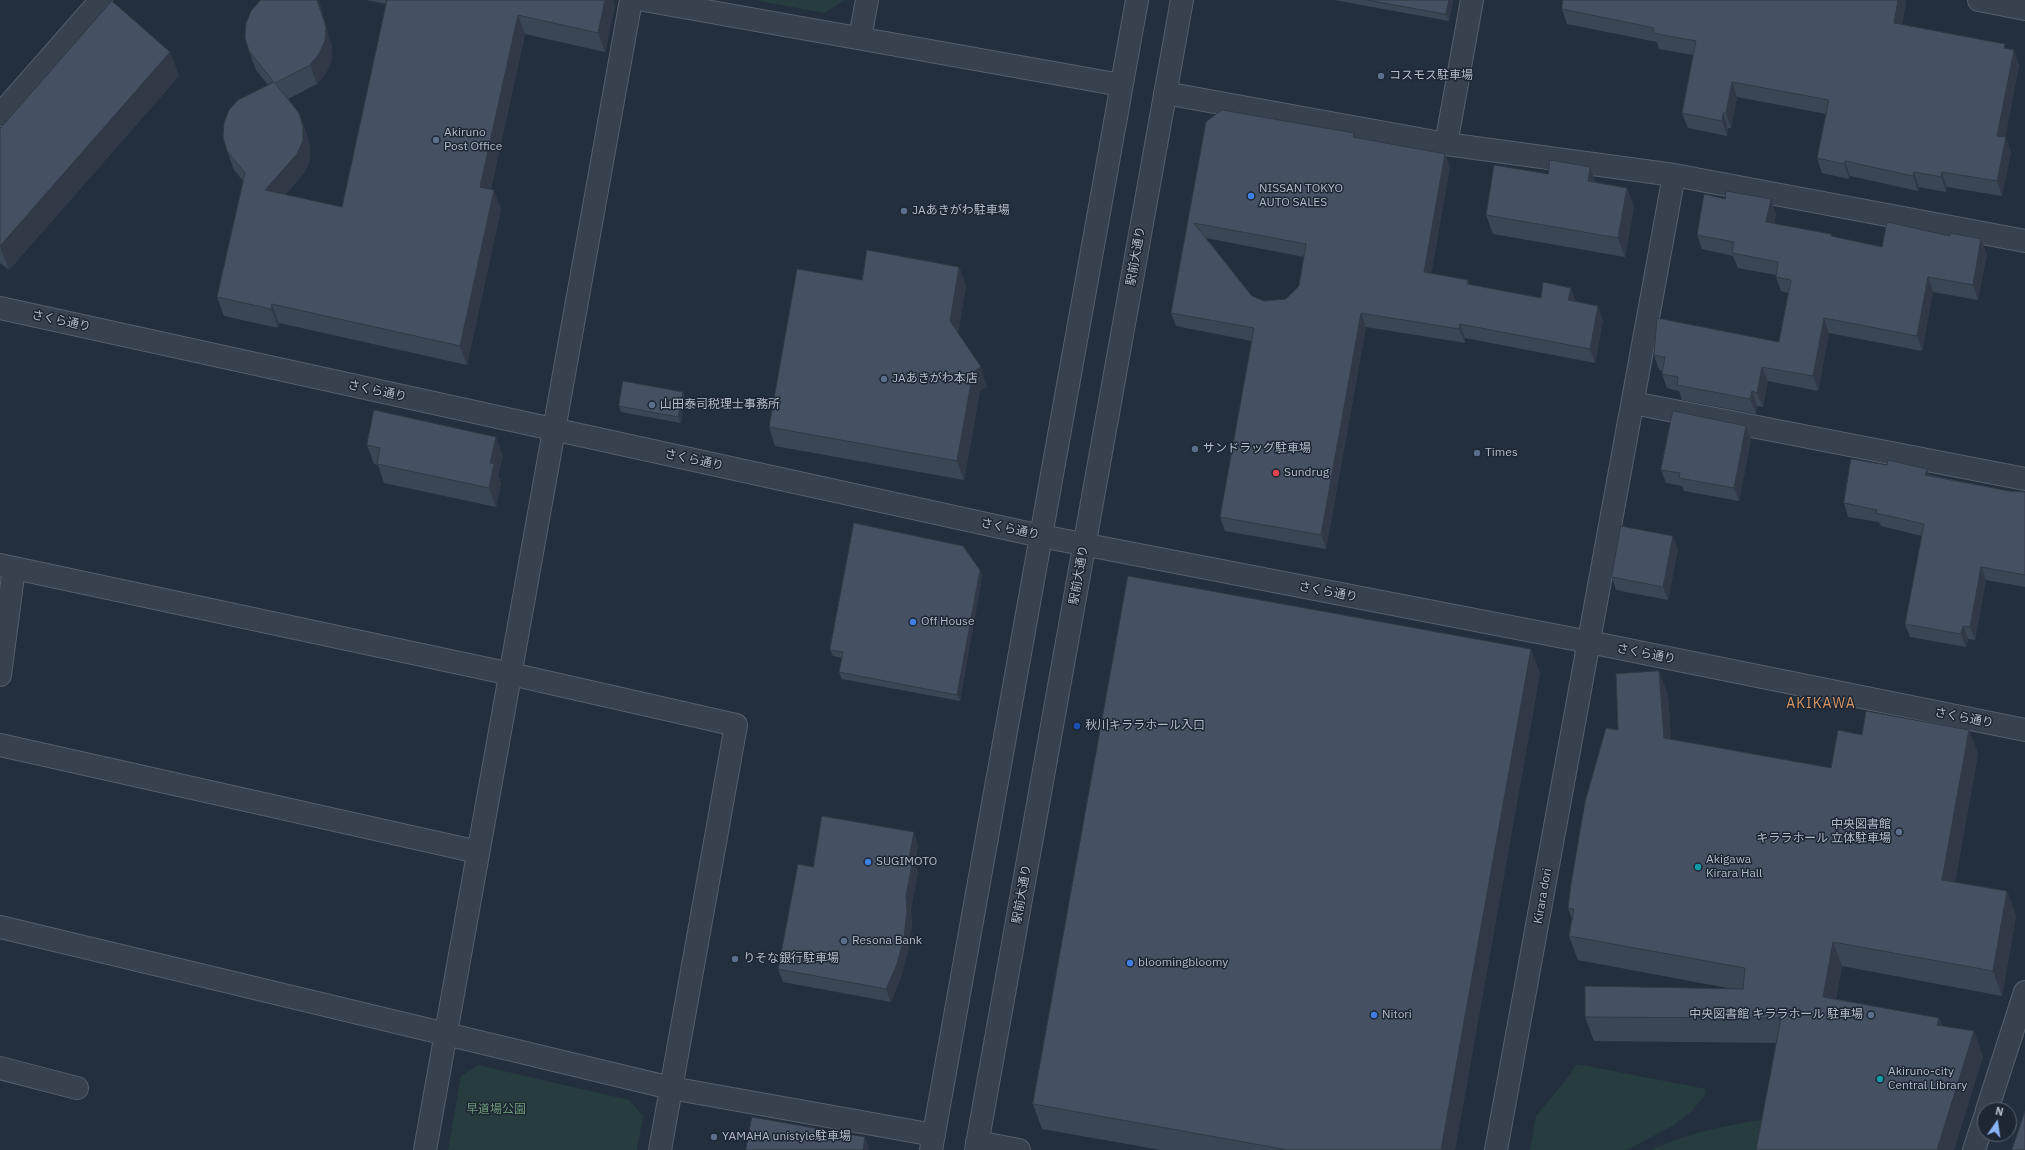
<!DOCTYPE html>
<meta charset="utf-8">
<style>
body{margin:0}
#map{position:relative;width:2025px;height:1150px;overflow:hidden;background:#242f3e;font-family:"IBM Plex Sans",sans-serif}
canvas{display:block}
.north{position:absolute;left:1977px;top:1102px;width:40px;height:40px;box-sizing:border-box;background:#1d2633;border:1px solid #59626f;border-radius:50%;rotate:13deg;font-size:11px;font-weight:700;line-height:16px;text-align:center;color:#b4bcc9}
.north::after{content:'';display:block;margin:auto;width:14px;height:18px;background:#8ab4f8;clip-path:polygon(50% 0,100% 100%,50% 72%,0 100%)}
</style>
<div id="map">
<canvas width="2025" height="1150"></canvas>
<div class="north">N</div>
</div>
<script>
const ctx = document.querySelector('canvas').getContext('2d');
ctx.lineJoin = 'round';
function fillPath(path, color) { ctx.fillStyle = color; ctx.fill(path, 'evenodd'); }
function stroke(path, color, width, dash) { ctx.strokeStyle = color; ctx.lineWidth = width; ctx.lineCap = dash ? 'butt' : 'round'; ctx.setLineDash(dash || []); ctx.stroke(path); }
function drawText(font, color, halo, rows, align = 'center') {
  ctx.font = font + ' "IBM Plex Sans","Noto Sans JP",sans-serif'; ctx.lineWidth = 3; ctx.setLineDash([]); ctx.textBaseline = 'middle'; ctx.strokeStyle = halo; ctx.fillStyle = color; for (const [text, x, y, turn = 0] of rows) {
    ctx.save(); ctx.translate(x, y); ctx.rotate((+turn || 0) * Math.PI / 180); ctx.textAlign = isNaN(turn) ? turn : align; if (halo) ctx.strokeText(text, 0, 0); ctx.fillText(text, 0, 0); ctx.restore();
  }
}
fillPath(new Path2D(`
 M 754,0 L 845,0 L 824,13 Z
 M 1577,1064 L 1706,1089 L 1705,1095 L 1692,1111 L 1674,1125 L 1627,1150 L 1530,1150 L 1536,1116 L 1562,1085 Z
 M 478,1065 L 629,1100 L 643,1116 L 637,1150 L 448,1150 L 461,1076 Z
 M 1767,1119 L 1761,1150 L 1651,1150 C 1692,1132 1722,1126 1767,1119 Z`), '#263c3f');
const minor = new Path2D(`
 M 644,0 L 1121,85
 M 1979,0 L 2025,9
 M 860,38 L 867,0
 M 1165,93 L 1446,144 L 1674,175 L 2025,241
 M 0,115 L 101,0
 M 1446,144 L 1472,0
 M 0,308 L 1041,536 L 1589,642 L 2025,730
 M 1633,403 L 2025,479
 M 0,565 L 511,674 L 736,725 L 660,1150
 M 0,675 L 14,568
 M 0,745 L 478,852
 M 0,927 L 671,1088 L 934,1135
 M 0,1068 L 77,1088
 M 1987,1110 L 2025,992
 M 977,1142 L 1019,1150
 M 425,1150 L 631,0
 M 931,1150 L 1137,0
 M 976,1150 L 1182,0
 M 1496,1150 L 1674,175
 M 1974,1150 L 1985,1117`);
stroke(minor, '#565f6c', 24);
stroke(minor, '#38414e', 22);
fillPath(new Path2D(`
 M 366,0 L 613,0 L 615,6 L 605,52 L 525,34 L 491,189 L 501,209 L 467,365 L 279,323 L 278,328 L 224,316 L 217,297 L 243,181 L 234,170 L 227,151 L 268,85 L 256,70 L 249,51 L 332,47 L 332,60 L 326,73 L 317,84 L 288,99 L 299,113 L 306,132 L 310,146 L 310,160 L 304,173 L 285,195 L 342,207 L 386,4 Z
 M 1334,0 L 1453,0 L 1449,21 Z
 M 1563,0 L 1905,0 L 1906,3 L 1902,24 L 2007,49 L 2019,65 L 2005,137 L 2011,152 L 2002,196 L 1947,187 L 1946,192 L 1919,187 L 1918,191 L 1850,176 L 1849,179 L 1822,173 L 1817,158 L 1826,114 L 1737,97 L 1731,128 L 1728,128 L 1727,136 L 1688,128 L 1682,113 L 1693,55 L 1659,49 L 1657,42 L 1567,24 L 1562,9 Z
 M 170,52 L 179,76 L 9,270 L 0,263 L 0,129 Z
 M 1206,122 L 1354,133 L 1355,137 L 1445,154 L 1450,167 L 1431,274 L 1468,280 L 1470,285 L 1541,298 L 1576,302 L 1603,320 L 1595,363 L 1465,338 L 1465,343 L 1366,327 L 1326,549 L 1225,531 L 1220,517 L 1252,341 L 1176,326 L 1171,313 ZM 1206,238 L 1304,257 L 1299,286 L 1286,299 L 1264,301 L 1252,296 Z
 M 1596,182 L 1627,188 L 1634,207 L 1625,257 L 1493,234 L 1486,215 Z
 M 1776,214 L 1774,224 L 1882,247 L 1987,254 L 1978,300 L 1933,292 L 1922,351 L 1829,333 L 1818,391 L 1768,381 L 1763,407 L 1757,406 L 1756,414 L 1682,400 L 1679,391 L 1667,388 L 1662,374 L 1662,371 L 1659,370 L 1654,355 L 1779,342 L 1788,293 L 1781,291 L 1776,277 L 1776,275 L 1738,268 L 1733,256 L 1702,249 L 1697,235 Z
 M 959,267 L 966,286 L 958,333 L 987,386 L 980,391 L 964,480 L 775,446 L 769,427 L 862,280 Z
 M 683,392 L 685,398 L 681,423 L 621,412 L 619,406 Z
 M 1746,426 L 1751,439 L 1739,501 L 1684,491 L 1682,486 L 1666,483 L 1661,470 Z
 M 367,445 L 503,456 L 498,475 L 501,483 L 496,507 L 384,483 L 378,465 L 374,464 Z
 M 1887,465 L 1927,469 L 1929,475 L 2009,491 L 2025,492 L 2025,587 L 1986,580 L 1975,640 L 1968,639 L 1966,647 L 1910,637 L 1905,624 L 1922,536 L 1881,526 L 1879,522 L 1848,517 L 1844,503 Z
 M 1678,549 L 1668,600 L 1616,590 L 1612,577 Z
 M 980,570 L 982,577 L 960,701 L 842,679 L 839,672 L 842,658 L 833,656 L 830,650 Z
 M 1659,671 L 1668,696 L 1671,739 L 1831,768 L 1862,735 L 1969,730 L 1978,754 L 1955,882 L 2007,891 L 2016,916 L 2002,996 L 1842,966 L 1836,999 L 1939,1018 L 1942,1025 L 1983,1056 L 1954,1150 L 1756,1150 L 1777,1043 L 1594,1041 L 1585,1017 L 1733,989 L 1578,960 L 1569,936 L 1572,919 L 1568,908 L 1618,730 Z
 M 1540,673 L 1455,1150 L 1161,1150 L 1042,1129 L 1033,1104 Z
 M 918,845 L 915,865 L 918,872 L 911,909 L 912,924 L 908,951 L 901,977 L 891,1002 L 783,982 L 778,969 L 813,867 Z`), '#3b4654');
fillPath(new Path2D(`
 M 317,0 L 319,0 L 332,47 L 332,60 L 326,73 L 317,84 L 310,65 Z
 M 605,0 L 613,0 L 615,6 L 605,52 L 598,33 Z
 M 1449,0 L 1453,0 L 1449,21 L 1446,14 Z
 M 1898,0 L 1905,0 L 1906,3 L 1899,38 L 1894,23 Z
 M 518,15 L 525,34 L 487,206 L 480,187 Z
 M 2014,50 L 2019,65 L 2003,151 L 1997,136 Z
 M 170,52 L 179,76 L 9,270 L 0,246 Z
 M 1732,82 L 1737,97 L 1731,128 L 1726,113 Z
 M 299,113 L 306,132 L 310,146 L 310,160 L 304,173 L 272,209 L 265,190 Z
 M 1723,113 L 1728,128 L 1727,136 L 1722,121 Z
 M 2006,137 L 2011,152 L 2002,196 L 1997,181 Z
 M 1445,154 L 1450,167 L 1429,286 L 1424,272 Z
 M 1845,161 L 1850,176 L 1849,179 L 1844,164 Z
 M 1590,167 L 1597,186 L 1588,181 Z
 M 1914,172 L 1919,187 L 1918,191 L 1913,176 Z
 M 1942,172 L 1947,187 L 1946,192 L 1941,177 Z
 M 1627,188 L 1634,207 L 1625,257 L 1618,238 Z
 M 494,190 L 501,209 L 467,365 L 460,346 Z
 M 1771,199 L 1776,214 L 1771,237 L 1766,222 Z
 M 1981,239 L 1987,254 L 1978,300 L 1973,285 Z
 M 959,267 L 966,286 L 957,340 L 950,321 Z
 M 1928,277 L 1933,292 L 1922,351 L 1917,336 Z
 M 1571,288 L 1576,301 L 1573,314 L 1568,300 Z
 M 272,304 L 279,323 L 278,328 L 271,309 Z
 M 1598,306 L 1603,320 L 1595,363 L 1590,349 Z
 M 1361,313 L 1366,327 L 1326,549 L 1321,535 Z
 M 1824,318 L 1829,333 L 1818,391 L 1813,376 Z
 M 1460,324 L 1465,338 L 1465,343 L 1459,329 Z
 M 981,367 L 987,386 L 980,391 L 964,480 L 957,461 L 973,372 Z
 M 1762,367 L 1768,381 L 1763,407 L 1757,393 Z
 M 1752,391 L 1757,406 L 1756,414 L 1750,399 Z
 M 683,392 L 685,398 L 681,423 L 678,417 Z
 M 1746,426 L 1751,439 L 1739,501 L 1734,488 Z
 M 496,437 L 503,456 L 498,475 L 501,483 L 496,507 L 489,488 L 490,463 Z
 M 1927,469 L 1931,482 L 1925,475 Z
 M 1673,536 L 1678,549 L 1668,600 L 1663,587 Z
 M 1981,567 L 1986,580 L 1975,640 L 1970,627 Z
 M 980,570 L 982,577 L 960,701 L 957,695 Z
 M 1963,626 L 1968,639 L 1966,647 L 1961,634 Z
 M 1531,649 L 1540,673 L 1455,1150 L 1441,1150 Z
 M 1659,671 L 1668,696 L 1673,762 L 1664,738 Z
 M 1969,730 L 1978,754 L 1951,904 L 1942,880 Z
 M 914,832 L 918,845 L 915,865 L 918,872 L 911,909 L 912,924 L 908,951 L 901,977 L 891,1002 L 886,989 Z
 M 2007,891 L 2016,916 L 2002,996 L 1993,971 Z
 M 1833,942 L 1842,966 L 1832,1021 L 1823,997 Z
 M 1939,1018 L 1948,1042 L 1937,1025 Z
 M 1974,1031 L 1983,1056 L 1954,1150 L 1937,1150 Z
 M 865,1137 L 869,1147 L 868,1150 L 863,1150 Z`), '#303945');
const building = new Path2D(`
 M 261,0 L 317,0 L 326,27 L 325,41 L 319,54 L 310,65 L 275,83 L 299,113 L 303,127 L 303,141 L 297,154 L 265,190 L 342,207 L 387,0 L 605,0 L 598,33 L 518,15 L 480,187 L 494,190 L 460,346 L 272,304 L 271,309 L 217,297 L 245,173 L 227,151 L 223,137 L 224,123 L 229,110 L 238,100 L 274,82 L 249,51 L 245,38 L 246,23 L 251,11 Z
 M 1368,0 L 1449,0 L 1446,14 Z
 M 1563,0 L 1898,0 L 1894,23 L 2005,44 L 2004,48 L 2014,50 L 1997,136 L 2006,137 L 1997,181 L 1942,172 L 1941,177 L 1914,172 L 1913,176 L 1845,161 L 1844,164 L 1817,158 L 1829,100 L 1732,82 L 1726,113 L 1723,113 L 1722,121 L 1682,113 L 1696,41 L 1653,33 L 1654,28 L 1562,9 Z
 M 112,1 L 170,52 L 0,246 L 0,129 Z
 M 1222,110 L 1354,133 L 1353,137 L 1445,154 L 1424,272 L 1468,280 L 1467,284 L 1541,298 L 1543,282 L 1571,288 L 1568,300 L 1598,306 L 1590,349 L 1460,324 L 1459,329 L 1361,313 L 1321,535 L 1220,517 L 1254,328 L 1171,313 L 1206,122 ZM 1194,223 L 1306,244 L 1299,286 L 1286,299 L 1264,301 L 1252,296 Z
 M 1550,160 L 1590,167 L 1588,181 L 1627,188 L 1618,238 L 1486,215 L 1494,165 L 1548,174 Z
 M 1726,191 L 1771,199 L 1766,222 L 1831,234 L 1831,236 L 1882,247 L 1887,222 L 1950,236 L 1950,233 L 1981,239 L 1973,285 L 1928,277 L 1917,336 L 1824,318 L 1813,376 L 1762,367 L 1757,393 L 1752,391 L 1750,399 L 1677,385 L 1678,377 L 1662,374 L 1665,357 L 1654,355 L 1657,318 L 1779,342 L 1791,280 L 1776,277 L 1778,262 L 1732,253 L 1734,242 L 1697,235 L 1704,194 L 1725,199 Z
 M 867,250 L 959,267 L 950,321 L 981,367 L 973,372 L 957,461 L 769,427 L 797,269 L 862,280 Z
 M 623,381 L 683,392 L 678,417 L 619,406 Z
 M 374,410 L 496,437 L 490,463 L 494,464 L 489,488 L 377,464 L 380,448 L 367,445 Z
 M 1673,411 L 1746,426 L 1734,488 L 1679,478 L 1680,473 L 1661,470 Z
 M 1851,459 L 1887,465 L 1888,460 L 1927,469 L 1925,475 L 2009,491 L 2025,492 L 2025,575 L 1981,567 L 1970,627 L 1963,626 L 1961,634 L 1905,624 L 1924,524 L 1876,513 L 1877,510 L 1844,503 Z
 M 854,523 L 963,546 L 980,570 L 957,695 L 839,672 L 843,652 L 830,650 Z
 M 1621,526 L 1673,536 L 1663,587 L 1612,577 Z
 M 1128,576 L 1531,649 L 1441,1150 L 1288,1150 L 1033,1104 Z
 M 1659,671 L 1664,738 L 1831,768 L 1838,730 L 1862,735 L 1866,711 L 1969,730 L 1942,880 L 2007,891 L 1993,971 L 1833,942 L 1823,997 L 1939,1018 L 1937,1025 L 1974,1031 L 1937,1150 L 1756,1150 L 1781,1018 L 1585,1017 L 1585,986 L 1743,989 L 1745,968 L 1569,936 L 1574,909 L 1568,908 L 1571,884 L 1585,802 L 1606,728 L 1618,730 L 1616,674 Z
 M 822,816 L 914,832 L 909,858 L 913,859 L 906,896 L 907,911 L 904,938 L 897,964 L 886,989 L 778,969 L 798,864 L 813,867 Z
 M 2025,1111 L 2025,1150 L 2012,1150 Z
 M 752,1117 L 865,1137 L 863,1150 L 746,1150 Z`);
fillPath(building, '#455162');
stroke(building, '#303945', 1);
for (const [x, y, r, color] of [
 [1381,76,4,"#5c6f8a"],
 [436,140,4,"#5c6f8a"],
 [1251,196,4,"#3f7fe0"],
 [904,211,4,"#5c6f8a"],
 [884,379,4,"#5c6f8a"],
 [652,405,4,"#5c6f8a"],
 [1195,449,4,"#5c6f8a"],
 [1477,453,4,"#5c6f8a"],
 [1276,473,4,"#e0444e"],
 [913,622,4,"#3f7fe0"],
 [1077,726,4,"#1a4fb4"],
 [1899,832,4,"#5c6f8a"],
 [868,862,4,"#3f7fe0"],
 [1698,867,4,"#0f9aa8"],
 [844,941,4,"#5c6f8a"],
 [735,959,4,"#5c6f8a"],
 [1130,963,4,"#3f7fe0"],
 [1374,1015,4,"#3f7fe0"],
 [1871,1015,4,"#5c6f8a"],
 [1880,1079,4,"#0f9aa8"],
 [714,1137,4,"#5c6f8a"]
]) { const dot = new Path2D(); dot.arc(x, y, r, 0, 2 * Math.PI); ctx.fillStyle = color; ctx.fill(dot); stroke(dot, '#1d2633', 1.5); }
drawText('12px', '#b4bcc9', '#1d2633', [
 ["コスモス駐車場",1389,76],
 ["Akiruno",444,133],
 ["Post Office",444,147],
 ["NISSAN TOKYO",1259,189],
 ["AUTO SALES",1259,203],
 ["JAあきがわ駐車場",912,211],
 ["JAあきがわ本店",892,379],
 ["山田泰司税理士事務所",660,405],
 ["サンドラッグ駐車場",1203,449],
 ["Times",1485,453],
 ["Sundrug",1284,473],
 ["Off House",921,622],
 ["秋川キララホール入口",1085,726],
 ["中央図書館",1891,825,"right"],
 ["キララホール 立体駐車場",1891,839,"right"],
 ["Akigawa",1706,860],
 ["Kirara Hall",1706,874],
 ["SUGIMOTO",876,862],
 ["Resona Bank",852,941],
 ["りそな銀行駐車場",743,959],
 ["bloomingbloomy",1138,963],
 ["Nitori",1382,1015],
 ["中央図書館 キララホール 駐車場",1863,1015,"right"],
 ["Akiruno-city",1888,1072],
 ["Central Library",1888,1086],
 ["YAMAHA unistyle駐車場",722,1137]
], 'left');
drawText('12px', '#b4bcc9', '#1d2633', [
 ["駅前大通り",1136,256,-80],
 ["さくら通り",61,321,12],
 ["さくら通り",377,391,12],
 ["さくら通り",694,460,12],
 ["さくら通り",1010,529,12],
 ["駅前大通り",1079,575,-80],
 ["さくら通り",1328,592,11],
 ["さくら通り",1646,654,11],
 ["さくら通り",1964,718,11],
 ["駅前大通り",1022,894,-80],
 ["Kirara dori",1543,896,-80]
]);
drawText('12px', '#6b9a76', '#1d2633', [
 ["早道場公園",496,1110]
]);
ctx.letterSpacing = '1px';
drawText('14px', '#d59563', '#1d2633', [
 ["AKIKAWA",1821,704]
]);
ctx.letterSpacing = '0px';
</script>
